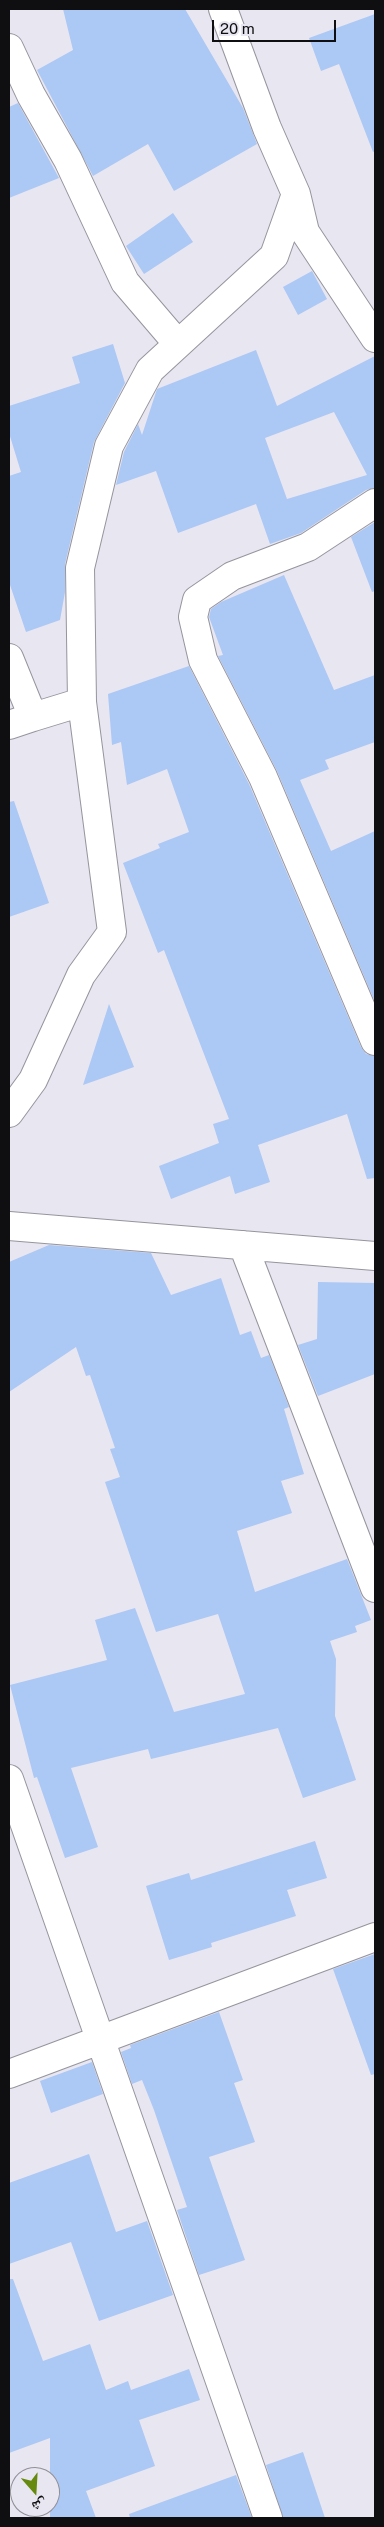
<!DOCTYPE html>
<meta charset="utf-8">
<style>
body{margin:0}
#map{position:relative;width:384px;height:2527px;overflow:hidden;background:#e8e6f0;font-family:"Public Sans","Noto Naskh Arabic",sans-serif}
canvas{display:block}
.frame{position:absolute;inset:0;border:10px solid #0f0e11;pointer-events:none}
.north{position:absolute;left:10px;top:2467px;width:50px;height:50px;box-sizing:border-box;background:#e8e6f0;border:1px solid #919097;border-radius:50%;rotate:161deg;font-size:14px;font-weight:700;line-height:20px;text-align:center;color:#0f0e11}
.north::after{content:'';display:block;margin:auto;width:18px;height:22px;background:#668a0f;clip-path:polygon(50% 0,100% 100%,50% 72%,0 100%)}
.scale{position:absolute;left:212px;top:20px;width:124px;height:22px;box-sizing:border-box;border:2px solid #0f0e11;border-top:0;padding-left:6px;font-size:15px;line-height:18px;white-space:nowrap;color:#0f0e11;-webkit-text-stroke:4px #e8e6f0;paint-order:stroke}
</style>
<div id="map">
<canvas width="384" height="2527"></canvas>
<div class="frame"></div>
<div class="north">ش</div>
<div class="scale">20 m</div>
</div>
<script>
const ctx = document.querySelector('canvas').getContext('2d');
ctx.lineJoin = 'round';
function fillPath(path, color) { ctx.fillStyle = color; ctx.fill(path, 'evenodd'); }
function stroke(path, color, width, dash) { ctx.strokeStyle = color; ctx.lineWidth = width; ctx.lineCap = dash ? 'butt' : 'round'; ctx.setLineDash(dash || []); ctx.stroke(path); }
fillPath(new Path2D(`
 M 63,9 L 185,9 L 243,108 L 257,144 L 174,191 L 148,144 L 93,176 L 37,70 L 73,50 Z
 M 375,14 L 375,151 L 373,152 L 339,64 L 321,71 L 309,38 Z
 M 18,103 L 59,178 L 9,198 L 9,107 Z
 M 173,213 L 193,242 L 144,274 L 126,246 Z
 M 312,271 L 327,299 L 298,315 L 283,287 Z
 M 113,344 L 125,383 L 94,442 L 65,564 L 65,592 L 60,620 L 26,632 L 9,582 L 9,476 L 21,472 L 9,433 L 9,406 L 80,383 L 72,357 Z
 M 256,350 L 277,406 L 375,356 L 375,488 L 366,490 L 301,533 L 270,544 L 256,504 L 178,533 L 156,471 L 116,485 L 124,452 L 138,424 L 142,435 L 157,389 ZM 334,412 L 367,475 L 287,499 L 265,438 Z
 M 375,522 L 375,591 L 372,592 L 351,537 Z
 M 284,575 L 334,690 L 375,675 L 375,742 L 325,760 L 329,769 L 300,780 L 331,851 L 375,831 L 375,1002 L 277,771 L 218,656 L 223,655 L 209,617 L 211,609 L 221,602 Z
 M 189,666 L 249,784 L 361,1047 L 366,1054 L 375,1056 L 375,1178 L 367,1179 L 347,1114 L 258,1145 L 270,1182 L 235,1194 L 230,1176 L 171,1199 L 159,1166 L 219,1143 L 213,1124 L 229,1119 L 164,950 L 158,953 L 123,863 L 160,848 L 158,844 L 189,832 L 167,769 L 127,785 L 121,742 L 112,745 L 108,694 Z
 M 14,801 L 49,903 L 9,917 L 9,802 Z
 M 109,1004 L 134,1067 L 83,1085 Z
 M 49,1245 L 151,1253 L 171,1295 L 221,1278 L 240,1335 L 251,1331 L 261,1358 L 269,1355 L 289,1407 L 284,1409 L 304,1474 L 281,1481 L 292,1513 L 237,1531 L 255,1592 L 347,1559 L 371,1620 L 355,1626 L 357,1632 L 330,1641 L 336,1659 L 335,1716 L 356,1780 L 303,1798 L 278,1728 L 151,1759 L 148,1749 L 71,1768 L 98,1847 L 65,1858 L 37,1777 L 34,1778 L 10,1685 L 107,1660 L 95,1620 L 135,1608 L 174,1712 L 245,1694 L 218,1614 L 156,1632 L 105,1482 L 120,1477 L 110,1449 L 115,1448 L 90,1375 L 86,1376 L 76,1347 L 9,1392 L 9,1262 Z
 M 318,1282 L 375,1283 L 375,1374 L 318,1396 L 298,1345 L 317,1339 Z
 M 315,1841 L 327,1878 L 287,1890 L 296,1916 L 211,1943 L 212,1947 L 169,1960 L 146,1886 L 189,1873 L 191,1880 Z
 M 375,1954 L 375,2074 L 371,2075 L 333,1969 Z
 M 219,2012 L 243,2080 L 234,2083 L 255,2142 L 209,2157 L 245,2260 L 199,2275 L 177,2210 L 187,2207 L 154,2110 L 142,2080 L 132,2084 L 121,2052 L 131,2048 L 130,2045 Z
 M 92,2062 L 103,2094 L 51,2113 L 40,2081 Z
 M 89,2154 L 116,2232 L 147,2221 L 173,2295 L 99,2321 L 71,2242 L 9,2264 L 9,2183 Z
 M 9,2279 L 13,2279 L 43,2361 L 90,2344 L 106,2390 L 128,2381 L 131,2390 L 189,2369 L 200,2400 L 139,2420 L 155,2466 L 86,2491 L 96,2518 L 50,2518 L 50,2438 L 9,2453 Z
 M 303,2452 L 325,2518 L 283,2518 L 266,2465 Z
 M 236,2475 L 252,2518 L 130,2518 L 129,2514 Z`), '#acc8f5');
const minor = new Path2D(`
 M 223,9 L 267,128 L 296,194 L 305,232 L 375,338
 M 9,48 L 31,95 L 68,160 L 125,282 L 178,344
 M 375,503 L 308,547 L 232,576 L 197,600 L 193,617 L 203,660 L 263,777 L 375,1041
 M 9,658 L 33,717 L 82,702
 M 9,725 L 33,717
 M 9,1113 L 33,1080 L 81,975 L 112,932 L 82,702 L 80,568 L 109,446 L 150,370 L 274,256 L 296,194
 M 9,1226 L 375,1256
 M 243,1245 L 375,1588
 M 9,1779 L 268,2518
 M 9,2074 L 375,1937`);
stroke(minor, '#96949d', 30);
stroke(minor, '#fff', 28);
</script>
